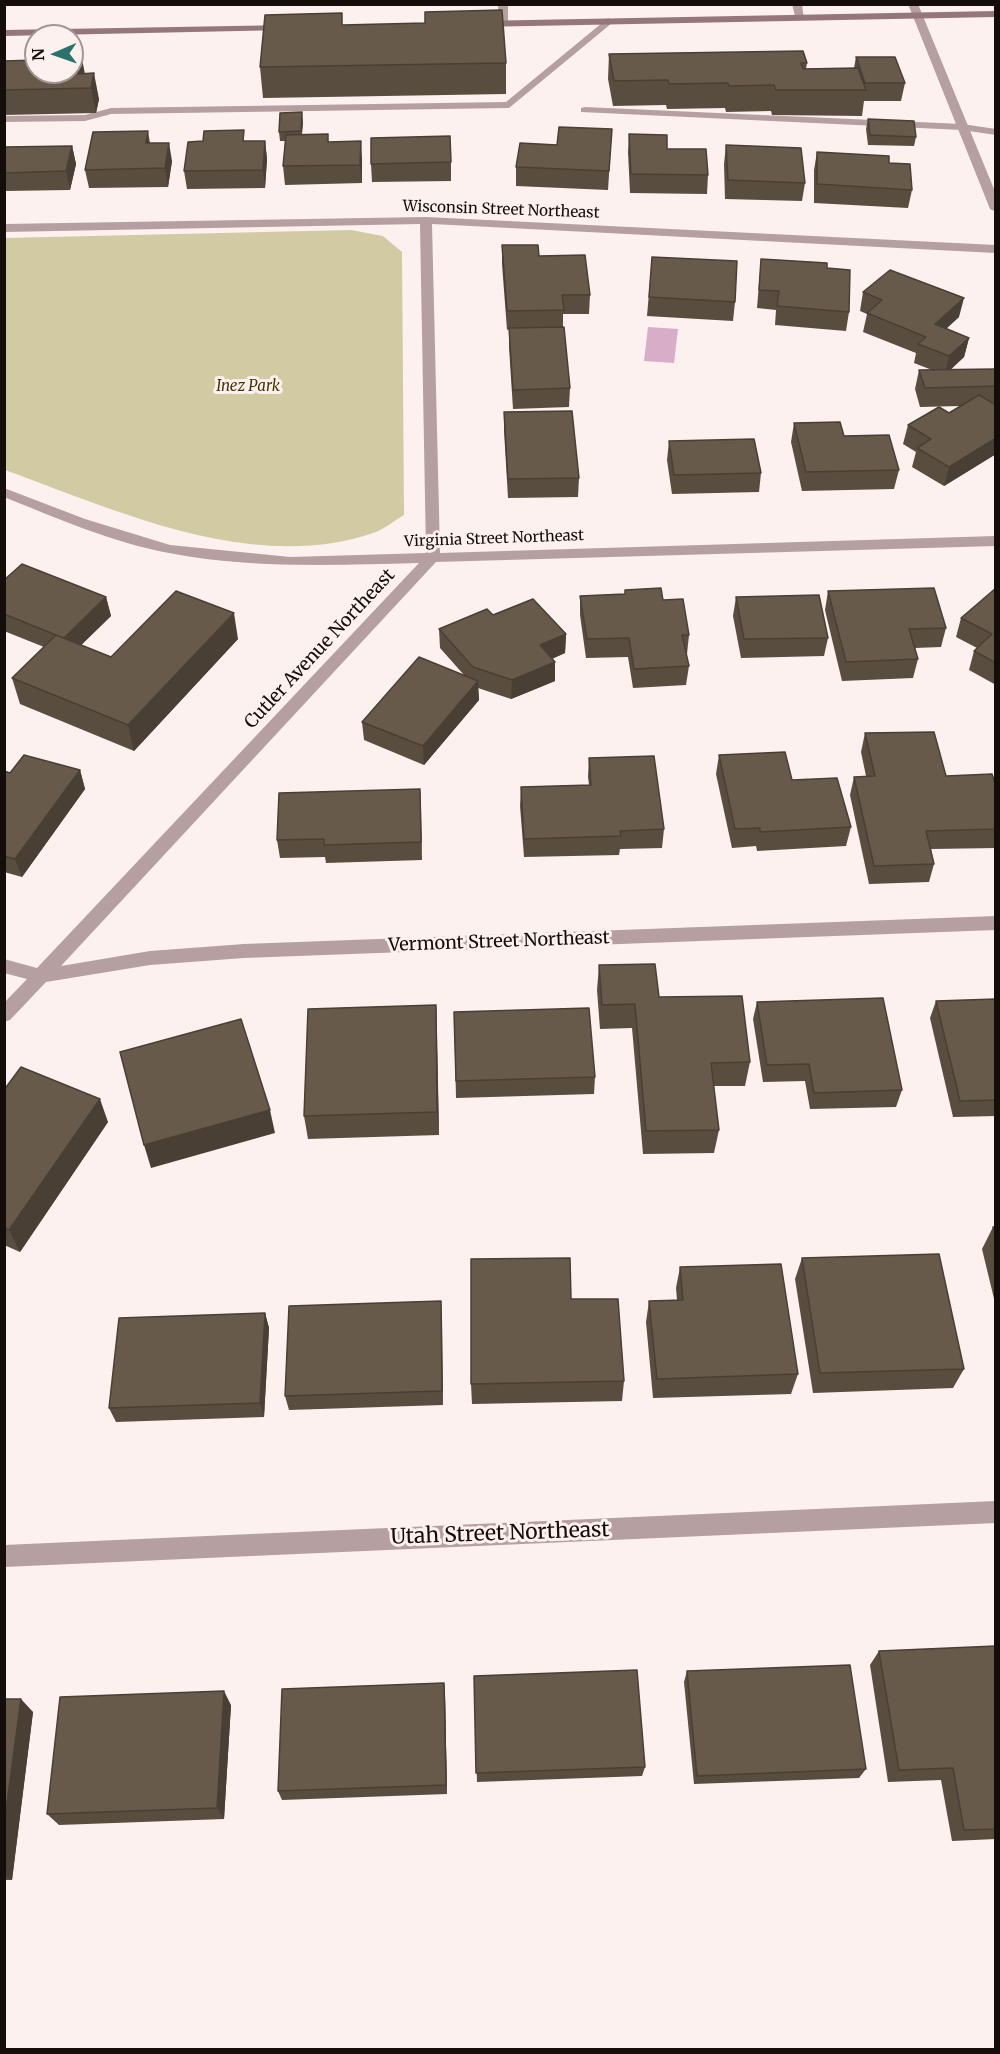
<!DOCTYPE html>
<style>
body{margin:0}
#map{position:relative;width:1000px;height:2054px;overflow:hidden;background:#fcf1ee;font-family:Merriweather,serif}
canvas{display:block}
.frame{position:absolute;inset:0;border:6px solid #150d0a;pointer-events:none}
.north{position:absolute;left:24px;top:24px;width:60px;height:60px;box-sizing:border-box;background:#fcf1ee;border:2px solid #a09693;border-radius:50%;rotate:268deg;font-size:16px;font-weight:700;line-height:24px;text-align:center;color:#150d0a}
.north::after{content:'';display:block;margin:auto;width:21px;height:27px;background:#2a736d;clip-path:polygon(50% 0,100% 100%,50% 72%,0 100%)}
</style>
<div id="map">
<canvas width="1000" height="2054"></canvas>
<div class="frame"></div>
<div class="north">N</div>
</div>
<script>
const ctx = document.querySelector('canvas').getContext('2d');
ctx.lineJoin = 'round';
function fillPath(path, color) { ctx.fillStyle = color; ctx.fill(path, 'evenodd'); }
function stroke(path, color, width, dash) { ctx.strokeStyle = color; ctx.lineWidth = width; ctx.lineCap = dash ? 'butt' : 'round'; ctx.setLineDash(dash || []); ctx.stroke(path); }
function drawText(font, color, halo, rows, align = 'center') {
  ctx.font = font + ' Merriweather,serif'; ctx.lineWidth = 6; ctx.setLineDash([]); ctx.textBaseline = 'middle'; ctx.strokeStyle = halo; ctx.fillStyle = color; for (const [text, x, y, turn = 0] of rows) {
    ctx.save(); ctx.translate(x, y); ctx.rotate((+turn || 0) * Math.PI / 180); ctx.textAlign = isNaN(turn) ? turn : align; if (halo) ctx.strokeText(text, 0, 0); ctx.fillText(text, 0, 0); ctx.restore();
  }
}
fillPath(new Path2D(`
 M 351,230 L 383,236 L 402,252 L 404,515 C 395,520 386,528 376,532 C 255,575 118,511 5,470 L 5,238 Z`), '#d1caa3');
fillPath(new Path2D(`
 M 648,327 L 678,329 L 674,363 L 644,361 Z`), '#d7adc7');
fillPath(new Path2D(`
 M 792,4 L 802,4 L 804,20 L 796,20 Z
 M 608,18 L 613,21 L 612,23 L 509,108 L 111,114 L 85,121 L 4,122 L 4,116 L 85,115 L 111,108 L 506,102 Z
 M 585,107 L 962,124 L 996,129 L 996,135 L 962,130 L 581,112 L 581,108 Z`), '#b59fa1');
fillPath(new Path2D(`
 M 908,4 L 918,4 L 996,194 L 996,212 L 990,209 Z
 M 426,217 L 996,245 L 996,253 L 432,224 L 440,553 L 996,536 L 996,546 L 436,562 L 61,966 L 150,951 L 244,944 L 996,916 L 996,930 L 244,958 L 150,965 L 46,982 L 10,1020 L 4,1022 L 4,1003 L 27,979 L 4,973 L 4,959 L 37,968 L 419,563 C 336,565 252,569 169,553 C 114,543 56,518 4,497 L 4,488 L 85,519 L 170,545 L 290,557 L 426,553 L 420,224 L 4,232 L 4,224 Z
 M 996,1501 L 996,1523 L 4,1567 L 4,1545 Z`), '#b59fa1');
fillPath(new Path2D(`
 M 498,4 L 508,4 L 508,25 L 499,23 Z`), '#b59fa1');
fillPath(new Path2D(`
 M 996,11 L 996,17 L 478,27 L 473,24 L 478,21 Z
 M 290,25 L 291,27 L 286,30 L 4,36 L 4,30 Z`), '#957679');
fillPath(new Path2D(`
 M 343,25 L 506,63 L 506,94 L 263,98 L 260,67 Z
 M 609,54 L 807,63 L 806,69 L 854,68 L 856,57 L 905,83 L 901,101 L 864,101 L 862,116 L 772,115 L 771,111 L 726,112 L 725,108 L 667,109 L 666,105 L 613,106 L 608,79 Z
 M 4,61 L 84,74 L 99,99 L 96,113 L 4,115 Z
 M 868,119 L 916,137 L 914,146 L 868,145 L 866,129 Z
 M 303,122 L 302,134 L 329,142 L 362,159 L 362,183 L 285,185 L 283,166 L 285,141 L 280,141 L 279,132 Z
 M 612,129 L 608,190 L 516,186 L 516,167 L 557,145 Z
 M 629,134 L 667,149 L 708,175 L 707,194 L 630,193 L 628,152 Z
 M 246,141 L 265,141 L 267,159 L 265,188 L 187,189 L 184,171 Z
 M 150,143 L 172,161 L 168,187 L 89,188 L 85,170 Z
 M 726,145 L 805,183 L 802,201 L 725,199 L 724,164 Z
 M 72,146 L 76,164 L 70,190 L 4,191 L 4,147 Z
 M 817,152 L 889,163 L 912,190 L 908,208 L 814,203 L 814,170 Z
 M 451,162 L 451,181 L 372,182 L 371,164 Z
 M 502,245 L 539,256 L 590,295 L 589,314 L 563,314 L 563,327 L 570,388 L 569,407 L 513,409 L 509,347 L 509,329 L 507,330 L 502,264 Z
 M 652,257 L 735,302 L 733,321 L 647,316 Z
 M 761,259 L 827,268 L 849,312 L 846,331 L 775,325 L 776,310 L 757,308 Z
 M 863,292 L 959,317 L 946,329 L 969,338 L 964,357 L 951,369 L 996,369 L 996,454 L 944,486 L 912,467 L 916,452 L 903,444 L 908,425 L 949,413 L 960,406 L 920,407 L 915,389 L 919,370 L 932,370 L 914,363 L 916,353 L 863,332 L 867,314 L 860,311 Z
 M 504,412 L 579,478 L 578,497 L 508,498 L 504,431 Z
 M 794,423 L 844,436 L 899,470 L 894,489 L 802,491 L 791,442 Z
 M 669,441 L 761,473 L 759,492 L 672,494 L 667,460 Z
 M 4,580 L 106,597 L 111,616 L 81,645 L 111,657 L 238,639 L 134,751 L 20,704 L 12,678 L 44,647 L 4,631 Z
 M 996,588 L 996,685 L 969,670 L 974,651 L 977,648 L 956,637 L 961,618 Z
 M 625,590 L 663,600 L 689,635 L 687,654 L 686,654 L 689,666 L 686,685 L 633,688 L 628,657 L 586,658 L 580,615 L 580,596 L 625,594 Z
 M 828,591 L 946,628 L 941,647 L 915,648 L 918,659 L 913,678 L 842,681 L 825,610 Z
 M 736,597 L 828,638 L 824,656 L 741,658 L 733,616 Z
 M 439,629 L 566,634 L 565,653 L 552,659 L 555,662 L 555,681 L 511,699 L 478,688 L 479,700 L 424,765 L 364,740 L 362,722 L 464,675 L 440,648 Z
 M 865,733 L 946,776 L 996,786 L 996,848 L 931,849 L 934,864 L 929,882 L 869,884 L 850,795 L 854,777 L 866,776 L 861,752 Z
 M 719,755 L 792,780 L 851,827 L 846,846 L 757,851 L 756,846 L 732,848 L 716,774 Z
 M 589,758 L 664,829 L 662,848 L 620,849 L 619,855 L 524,857 L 520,806 L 521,787 L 589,785 L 588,777 Z
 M 80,770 L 85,789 L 22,877 L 4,872 L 4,771 L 10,773 Z
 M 420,789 L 422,860 L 326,863 L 325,857 L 280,858 L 277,840 Z
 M 599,965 L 659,997 L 750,1062 L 745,1086 L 713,1086 L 719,1130 L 714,1153 L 643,1154 L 632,1028 L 600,1029 L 597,990 Z
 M 996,999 L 996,1116 L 953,1117 L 930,1018 L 936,1001 Z
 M 757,1002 L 902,1090 L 896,1107 L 810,1109 L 805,1081 L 763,1082 L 753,1019 Z
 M 436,1005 L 439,1135 L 308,1139 L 304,1116 Z
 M 454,1012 L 595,1077 L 594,1094 L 456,1098 Z
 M 4,1090 L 108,1122 L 20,1252 L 4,1245 Z
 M 993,1227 L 996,1227 L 996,1307 L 982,1249 Z
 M 802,1258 L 964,1369 L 953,1388 L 813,1393 L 795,1279 Z
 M 680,1267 L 798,1374 L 791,1394 L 653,1398 L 646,1322 L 649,1301 L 677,1300 L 676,1288 Z
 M 571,1299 L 624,1381 L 622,1401 L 472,1404 L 471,1384 Z
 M 441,1301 L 443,1405 L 289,1410 L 285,1396 Z
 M 265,1313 L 269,1328 L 264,1417 L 116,1422 L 109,1408 Z
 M 996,1646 L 996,1839 L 952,1841 L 941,1780 L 888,1782 L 870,1665 L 879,1651 Z
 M 687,1671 L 866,1769 L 859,1778 L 694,1784 L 684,1682 Z
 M 474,1676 L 645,1767 L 642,1776 L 477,1782 Z
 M 444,1683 L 445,1693 L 447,1794 L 282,1800 L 278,1791 Z
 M 4,1699 L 33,1712 L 12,1880 L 4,1880 Z
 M 231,1705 L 224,1819 L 59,1825 L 47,1814 Z`), '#594d40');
fillPath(new Path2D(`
 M 82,59 L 87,84 L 78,74 Z
 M 94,73 L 99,99 L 96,113 L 91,88 Z
 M 302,112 L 303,122 L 301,141 L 301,131 Z
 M 148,131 L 151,150 L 146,143 Z
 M 265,141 L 267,159 L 265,188 L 263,170 Z
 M 361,141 L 362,159 L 362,183 L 360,165 Z
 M 169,143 L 172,161 L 168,187 L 165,168 Z
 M 72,146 L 76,164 L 70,190 L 66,171 Z
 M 964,298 L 959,317 L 930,343 L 935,324 Z
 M 969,338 L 964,357 L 945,375 L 949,356 Z
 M 996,438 L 996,454 L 944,486 L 949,467 Z
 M 106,597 L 111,616 L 69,657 L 64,638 Z
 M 234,613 L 238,639 L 134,751 L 128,725 Z
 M 566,634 L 565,653 L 539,664 L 540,645 Z
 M 555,662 L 555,681 L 511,699 L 512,680 Z
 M 478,681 L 479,700 L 424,765 L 423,746 Z
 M 80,770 L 85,789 L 22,877 L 15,859 Z
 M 420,789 L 421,807 L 422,860 L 421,842 Z
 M 436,1005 L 437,1030 L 439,1135 L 437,1112 Z
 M 100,1099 L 108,1122 L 20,1252 L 9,1230 Z
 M 270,1110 L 275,1133 L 151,1168 L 144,1145 Z
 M 441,1301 L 442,1316 L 443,1405 L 442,1391 Z
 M 265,1313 L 269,1328 L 264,1417 L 260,1403 Z
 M 444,1683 L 445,1693 L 447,1794 L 446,1785 Z
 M 224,1691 L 231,1705 L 224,1819 L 217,1808 Z
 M 21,1699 L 33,1712 L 12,1880 L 4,1875 L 4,1825 Z`), '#493f34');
const building = new Path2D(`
 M 502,10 L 506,63 L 260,67 L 265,15 L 342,13 L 342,25 L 425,23 L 425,12 Z
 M 803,51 L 807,63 L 801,63 L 803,69 L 858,68 L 866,90 L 776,90 L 774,85 L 729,86 L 728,83 L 669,84 L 668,80 L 614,81 L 609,54 Z
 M 856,57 L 895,57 L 905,83 L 865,83 Z
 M 72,59 L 82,59 L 78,74 L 94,73 L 91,88 L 4,90 L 4,61 L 36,60 L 36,72 L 72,72 Z
 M 302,112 L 301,131 L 279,132 L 280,113 Z
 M 868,119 L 914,121 L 916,137 L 870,135 Z
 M 559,127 L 612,129 L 609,171 L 516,167 L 520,143 L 557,145 Z
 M 244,130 L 243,141 L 265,141 L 263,170 L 184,171 L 188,142 L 203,141 L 204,131 Z
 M 148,131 L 146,143 L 169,143 L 165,168 L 85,170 L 93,132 Z
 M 328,134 L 328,142 L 361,141 L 360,165 L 283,166 L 286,135 Z
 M 629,134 L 667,135 L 667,149 L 706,149 L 708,175 L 631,174 Z
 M 450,136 L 451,162 L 371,164 L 371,138 Z
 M 726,145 L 801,148 L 805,183 L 728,180 Z
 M 72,146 L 66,171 L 4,173 L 4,147 Z
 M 817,152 L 889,156 L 889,163 L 910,164 L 912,190 L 817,184 Z
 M 502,245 L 538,245 L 539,256 L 585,255 L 590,295 L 562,295 L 564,310 L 507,311 Z
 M 652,257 L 737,261 L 735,302 L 649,297 Z
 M 761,259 L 827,263 L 827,268 L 850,270 L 849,312 L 777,306 L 779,291 L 759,290 Z
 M 890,270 L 964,298 L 935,324 L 969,338 L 949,356 L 918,344 L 926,337 L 867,313 L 882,300 L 863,292 Z
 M 564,327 L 570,388 L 513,390 L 509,328 Z
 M 996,369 L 996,386 L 925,388 L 919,370 Z
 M 979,395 L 996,405 L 996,438 L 949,467 L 917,448 L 931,439 L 908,425 L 939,407 L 949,413 Z
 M 572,411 L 579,478 L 508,479 L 504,412 Z
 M 840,422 L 844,436 L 889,435 L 899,470 L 806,472 L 794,423 Z
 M 754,439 L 761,473 L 674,475 L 669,441 Z
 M 22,564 L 106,597 L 64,638 L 56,635 L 4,614 L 4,580 Z
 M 661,588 L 663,600 L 683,599 L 689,635 L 682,635 L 689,666 L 634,669 L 629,638 L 587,639 L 580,596 L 625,594 L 625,590 Z
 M 934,588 L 946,628 L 909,629 L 918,659 L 846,662 L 828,591 Z
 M 996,588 L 996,663 L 974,651 L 992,634 L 961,618 Z
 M 176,591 L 234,613 L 128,725 L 12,678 L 56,635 L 111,657 Z
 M 819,595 L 828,638 L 744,639 L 736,597 Z
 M 533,599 L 566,634 L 540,645 L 555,662 L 512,680 L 473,667 L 439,629 L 487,609 L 493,615 Z
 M 419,657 L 478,681 L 423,746 L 362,722 Z
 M 934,732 L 946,776 L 992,774 L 996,786 L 996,829 L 926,831 L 934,864 L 874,866 L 854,777 L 875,776 L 865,733 Z
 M 785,752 L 792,780 L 837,778 L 851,827 L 760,832 L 760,828 L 735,829 L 719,755 Z
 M 24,755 L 80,770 L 15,859 L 4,856 L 4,771 L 10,773 Z
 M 654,756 L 664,829 L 620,831 L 621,836 L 524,839 L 521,787 L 591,785 L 589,758 Z
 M 420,789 L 421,842 L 324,845 L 324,839 L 277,840 L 279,793 Z
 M 655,964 L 659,997 L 742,996 L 750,1062 L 711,1063 L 719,1130 L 646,1131 L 635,1004 L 602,1005 L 599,965 Z
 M 883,998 L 902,1090 L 814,1093 L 809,1064 L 767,1065 L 757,1002 Z
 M 996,999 L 996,1100 L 960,1101 L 936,1001 Z
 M 436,1005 L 437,1112 L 304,1116 L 308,1009 Z
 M 589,1008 L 595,1077 L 456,1081 L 454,1012 Z
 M 241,1019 L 270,1110 L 144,1145 L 120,1052 Z
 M 21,1067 L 100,1099 L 9,1230 L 4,1228 L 4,1090 Z
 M 993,1227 L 996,1227 L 996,1239 Z
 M 939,1254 L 964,1369 L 820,1373 L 802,1258 Z
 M 570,1258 L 571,1299 L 618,1299 L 624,1381 L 471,1384 L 471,1259 Z
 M 781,1264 L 798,1374 L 657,1379 L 649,1301 L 683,1300 L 680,1267 Z
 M 441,1301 L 442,1391 L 285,1396 L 289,1306 Z
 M 265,1313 L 260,1403 L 109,1408 L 119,1318 Z
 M 996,1646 L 996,1829 L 964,1830 L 953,1768 L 899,1770 L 879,1651 Z
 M 850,1665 L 866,1769 L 697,1776 L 687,1671 Z
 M 637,1670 L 645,1767 L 476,1773 L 474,1676 Z
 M 444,1683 L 446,1785 L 278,1791 L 282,1689 Z
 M 224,1691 L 217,1808 L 47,1814 L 60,1697 Z
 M 4,1699 L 21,1699 L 4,1825 Z`);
fillPath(building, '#685a4a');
stroke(building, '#493f34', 1.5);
drawText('15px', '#150d0a', '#fcf1ee', [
 ["Wisconsin Street Northeast",501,210,2],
 ["Virginia Street Northeast",494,539,-2]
]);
drawText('italic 15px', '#413800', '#fcf1ee', [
 ["Inez Park",248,387]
]);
drawText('18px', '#150d0a', '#fcf1ee', [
 ["Cutler Avenue Northeast",320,649,-47],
 ["Vermont Street Northeast",499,942,-2]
]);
drawText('21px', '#150d0a', '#fcf1ee', [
 ["Utah Street Northeast",500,1534,-2]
]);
</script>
